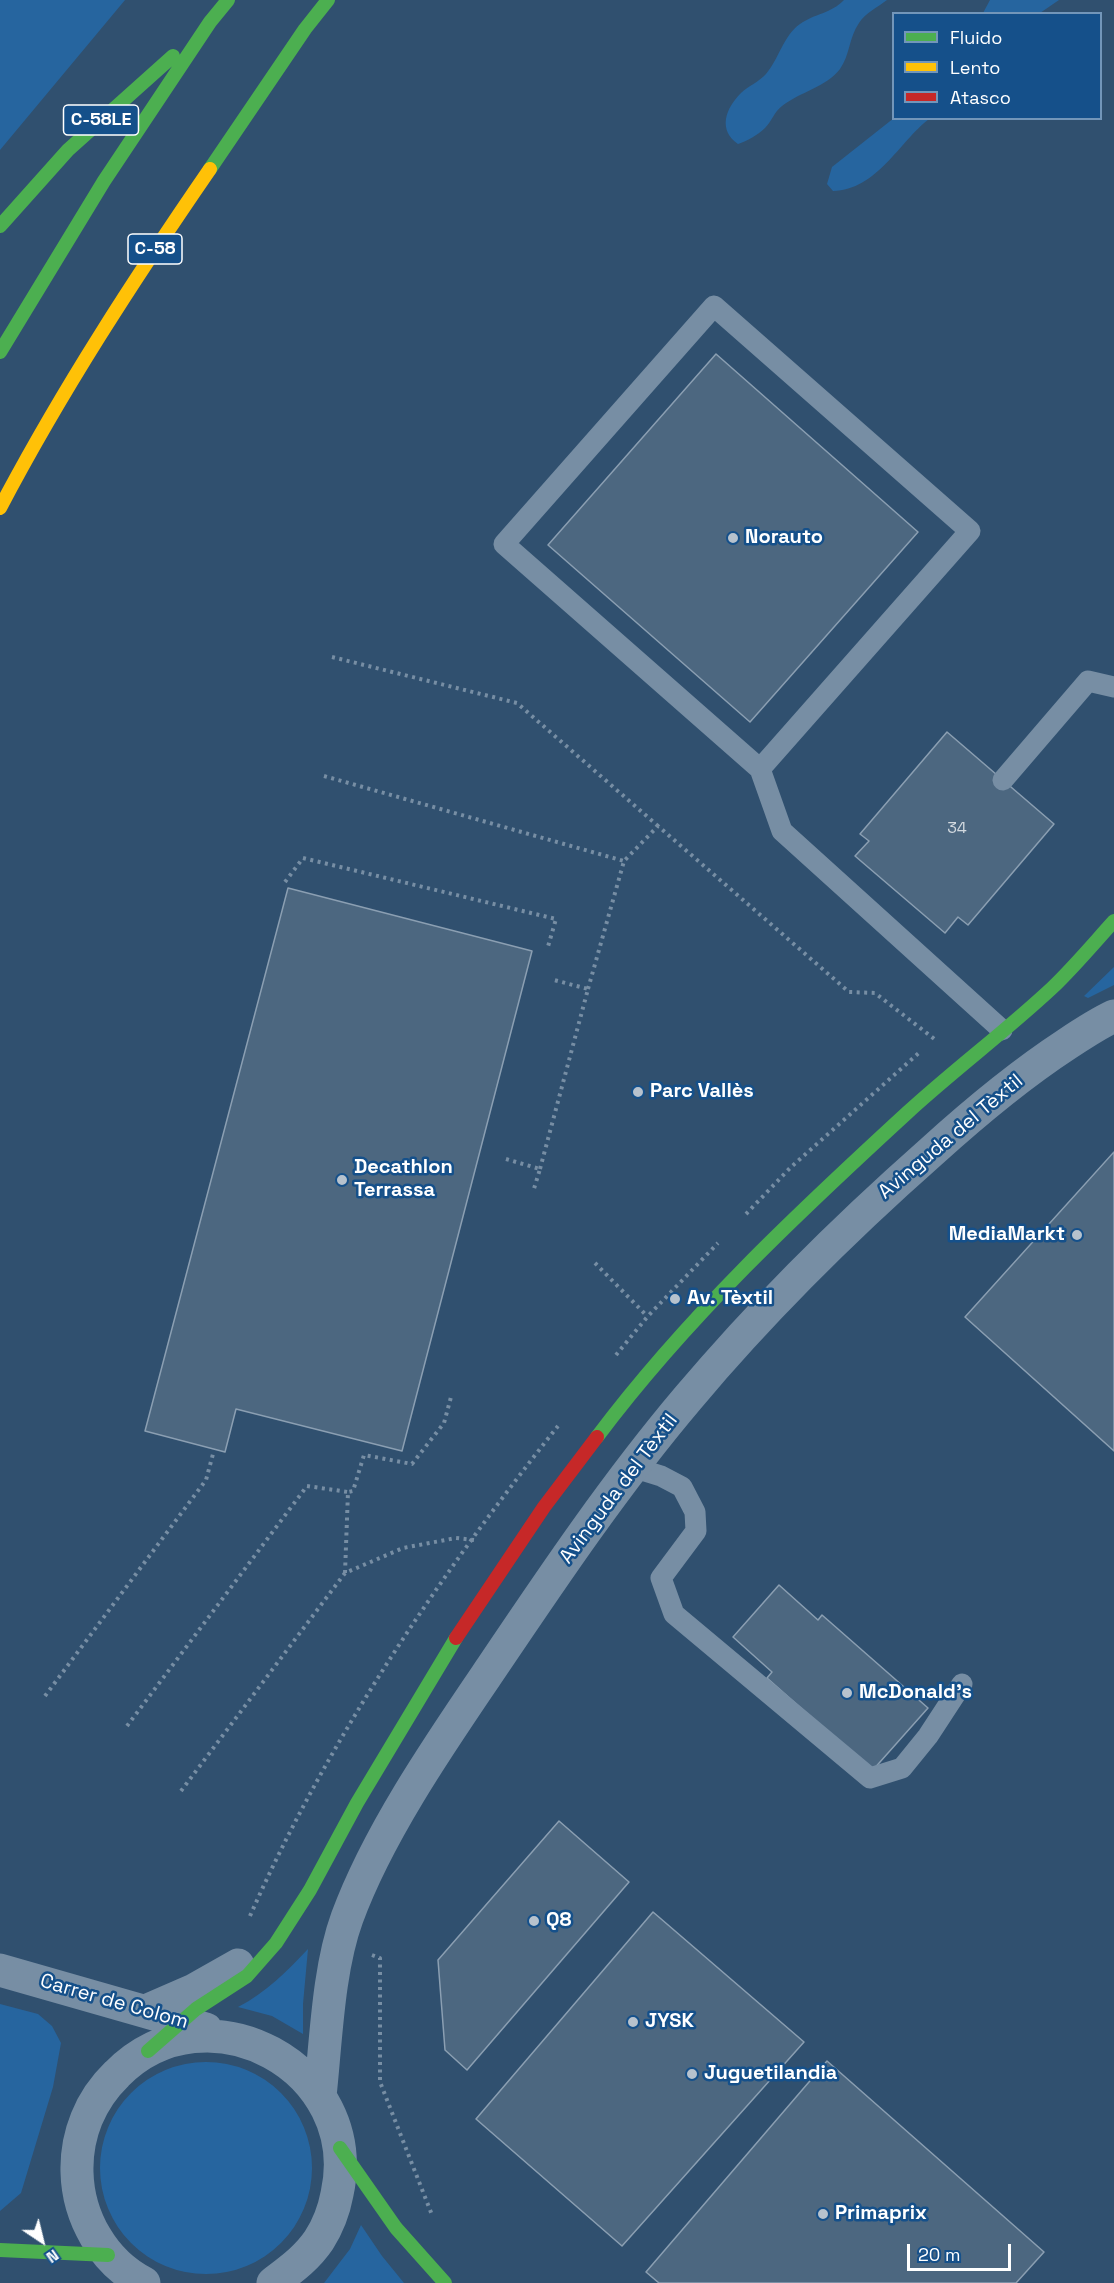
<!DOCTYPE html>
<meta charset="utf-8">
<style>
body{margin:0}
#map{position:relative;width:1114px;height:2283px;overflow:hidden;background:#30506f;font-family:"Space Grotesk",sans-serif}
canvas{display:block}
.legend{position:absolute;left:892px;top:12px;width:210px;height:108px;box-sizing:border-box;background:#15508a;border:2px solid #7396b9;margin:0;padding:8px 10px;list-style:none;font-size:18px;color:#fff}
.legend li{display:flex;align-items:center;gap:12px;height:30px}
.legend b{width:30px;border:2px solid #7396b9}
.north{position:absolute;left:12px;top:2211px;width:60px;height:60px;-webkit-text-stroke:4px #15508a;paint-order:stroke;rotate:145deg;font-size:16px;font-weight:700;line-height:24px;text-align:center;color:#fff}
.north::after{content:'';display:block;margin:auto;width:21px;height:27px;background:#fff;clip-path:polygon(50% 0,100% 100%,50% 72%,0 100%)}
.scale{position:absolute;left:907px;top:2244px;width:104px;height:27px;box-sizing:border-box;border:3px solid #fff;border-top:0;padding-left:8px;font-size:18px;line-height:21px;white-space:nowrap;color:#fff;-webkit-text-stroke:4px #15508a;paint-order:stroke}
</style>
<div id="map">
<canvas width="1114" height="2283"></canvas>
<ul class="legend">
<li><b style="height:8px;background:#4caf50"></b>Fluido</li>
<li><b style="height:8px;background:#ffc107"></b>Lento</li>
<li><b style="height:8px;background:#c62828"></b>Atasco</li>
</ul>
<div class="north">N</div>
<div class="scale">20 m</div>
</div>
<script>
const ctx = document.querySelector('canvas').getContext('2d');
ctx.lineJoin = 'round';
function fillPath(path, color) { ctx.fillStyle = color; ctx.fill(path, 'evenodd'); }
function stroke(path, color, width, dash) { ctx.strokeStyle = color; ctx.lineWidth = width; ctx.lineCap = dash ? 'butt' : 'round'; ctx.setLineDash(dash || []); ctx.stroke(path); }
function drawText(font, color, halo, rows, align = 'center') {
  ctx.font = font + ' "Space Grotesk",sans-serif'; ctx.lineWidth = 5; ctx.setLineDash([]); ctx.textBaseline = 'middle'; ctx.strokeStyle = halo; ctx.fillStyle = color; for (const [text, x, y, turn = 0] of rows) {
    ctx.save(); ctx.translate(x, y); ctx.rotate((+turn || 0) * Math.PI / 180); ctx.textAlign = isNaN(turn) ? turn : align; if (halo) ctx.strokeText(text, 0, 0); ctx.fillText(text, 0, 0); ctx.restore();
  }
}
fillPath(new Path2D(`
 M 0,0 L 125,0 L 0,150 Z
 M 844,0 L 887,0 C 878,7 865,13 859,23 C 849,37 850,55 840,69 C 826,87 800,92 782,106 C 774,112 772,121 765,128 C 758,135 747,141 738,144 C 718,130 725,109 741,93 C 748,86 759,82 766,74 C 779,59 783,36 800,24 C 814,14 832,13 844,0 Z
 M 990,0 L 1059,0 L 1040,13 L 983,13 Z
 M 894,118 L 929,119 C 899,142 877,190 833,191 L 827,184 L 832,167 Z
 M 1114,967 L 1114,985 L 1088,998 L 1084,996 Z
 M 308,1949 L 303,2004 L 303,2034 L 272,2016 L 238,2007 C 267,1992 286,1972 308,1949 Z
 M 0,2004 L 38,2014 L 52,2026 L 61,2043 L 53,2087 L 21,2193 L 0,2211 Z
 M100 2168a106 106 0 1 1 212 0a106 106 0 1 1-212 0Z
 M 361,2225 L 382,2256 L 404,2283 L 324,2283 L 350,2249 Z`), '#26659f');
const building = new Path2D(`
 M 716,354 L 918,532 L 750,722 L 548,545 Z
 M 947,732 L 1054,824 L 968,925 L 958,917 L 945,933 L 855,856 L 869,841 L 860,834 Z
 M 288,888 L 532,951 L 402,1451 L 236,1409 L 225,1452 L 145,1431 Z
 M 1114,1152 L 1114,1451 L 965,1317 Z
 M 779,1585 L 818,1620 L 822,1615 L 928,1708 L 872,1771 L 767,1678 L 772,1672 L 733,1637 Z
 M 559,1821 L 629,1882 L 467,2070 L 445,2050 L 438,1960 Z
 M 653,1912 L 804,2042 L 622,2246 L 476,2119 Z
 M 827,2061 L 1044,2252 L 1016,2283 L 659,2283 L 646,2272 Z`);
fillPath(building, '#4c6780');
stroke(building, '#8b9fb2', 1.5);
stroke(new Path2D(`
 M 332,657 L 517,703 L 658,826
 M 324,776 L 624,861
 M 285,882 L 303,858 L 556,919 L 547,950
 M 588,989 L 624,861 L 658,826 L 849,992 L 875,993 L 937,1041
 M 506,1159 L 540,1169 L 533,1192
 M 540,1169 L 588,989 L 554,980
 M 746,1214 L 791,1167 L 920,1052
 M 595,1263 L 647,1316
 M 616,1355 L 648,1316 L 718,1243
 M 345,1573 L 348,1492 L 353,1491 L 364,1455 L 412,1464 L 444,1423 L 451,1397
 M 45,1696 L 206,1480 L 213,1454
 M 127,1726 L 307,1486 L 348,1492
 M 181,1791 L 345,1573 L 403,1548 L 456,1538 L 474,1540
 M 250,1916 C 327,1741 439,1576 558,1426
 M 372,1955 L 380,1958 L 380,2082 L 432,2215`), '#778ea4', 4, [3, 4.5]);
stroke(new Path2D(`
 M 714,306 L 970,531 L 760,769 L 504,544 Z
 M 760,769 L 782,831 L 1002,1030
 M 1003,780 L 1088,681 L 1114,687
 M 632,1467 L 661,1476 L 682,1487 L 695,1512 L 696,1531 L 661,1578 L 674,1614 L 870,1778 L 902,1768 L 928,1736 L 962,1684`), '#778ea4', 21);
stroke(new Path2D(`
 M 0,1970 L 206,2029
 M 146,2011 L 192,1991 L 238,1965
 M 320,2096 C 326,2041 328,1970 347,1918 C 378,1833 441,1742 492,1667 C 554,1575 616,1483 688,1398 C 762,1310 845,1228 931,1152 C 974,1113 1018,1076 1067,1044 C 1082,1034 1097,1024 1114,1016
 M 144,2283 C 103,2262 78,2217 77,2172 C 76,2135 90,2100 117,2074 C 207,1983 365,2068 337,2194 C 334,2210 328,2226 319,2240 C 307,2258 290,2270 273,2283`), '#778ea4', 33);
stroke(new Path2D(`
 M 210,169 L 305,29 L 328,0
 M 0,226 L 68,150 L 173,56
 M 0,352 L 104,181 L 210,22 L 228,0
 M 597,1437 C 687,1317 798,1213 908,1112 C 955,1069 1006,1031 1052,988 C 1074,967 1094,943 1114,921
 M 148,2051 L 196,2009 L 247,1976 L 276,1943 L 310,1890 L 357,1803 L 456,1638
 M 340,2148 L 396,2228 L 445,2283
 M 0,2250 L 108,2255`), '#4caf50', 14);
stroke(new Path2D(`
 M 0,508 C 62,390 135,278 210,169`), '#ffc107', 14);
stroke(new Path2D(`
 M 456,1638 L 544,1507 L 597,1437`), '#c62828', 14);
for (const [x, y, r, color] of [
 [733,538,6,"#b7c2cd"],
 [638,1092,6,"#b7c2cd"],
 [342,1180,6,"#b7c2cd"],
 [1077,1235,6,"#b7c2cd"],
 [675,1299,6,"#b7c2cd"],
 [847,1693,6,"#b7c2cd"],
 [534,1921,6,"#b7c2cd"],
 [633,2022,6,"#b7c2cd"],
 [692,2074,6,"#b7c2cd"],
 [823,2214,6,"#b7c2cd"]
]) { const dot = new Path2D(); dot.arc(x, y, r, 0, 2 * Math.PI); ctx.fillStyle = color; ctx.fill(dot); stroke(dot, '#15508a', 2); }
drawText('16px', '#d2d9df', null, [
 ["34",957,829]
]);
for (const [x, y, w] of [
 [101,120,75],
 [155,249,54]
]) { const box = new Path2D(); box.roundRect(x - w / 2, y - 15, w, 30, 4.5); ctx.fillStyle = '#15508a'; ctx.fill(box); stroke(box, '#fff', 1.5); }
drawText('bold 18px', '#fff', null, [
 ["C-58LE",101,120],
 ["C-58",155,249]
]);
drawText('bold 20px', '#fff', '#15508a', [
 ["Norauto",745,538],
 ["Parc Vallès",650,1092],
 ["Decathlon",354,1168],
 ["Terrassa",354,1191],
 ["MediaMarkt",1065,1235,"right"],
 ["Av. Tèxtil",687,1299],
 ["McDonald's",859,1693],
 ["Q8",546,1921],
 ["JYSK",645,2022],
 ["Juguetilandia",704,2074],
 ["Primaprix",835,2214]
], 'left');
drawText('20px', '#fff', '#15508a', [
 ["Avinguda del Tèxtil",951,1137,-40],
 ["Avinguda del Tèxtil",619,1489,-53],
 ["Carrer de Colom",114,2002,16]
]);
</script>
